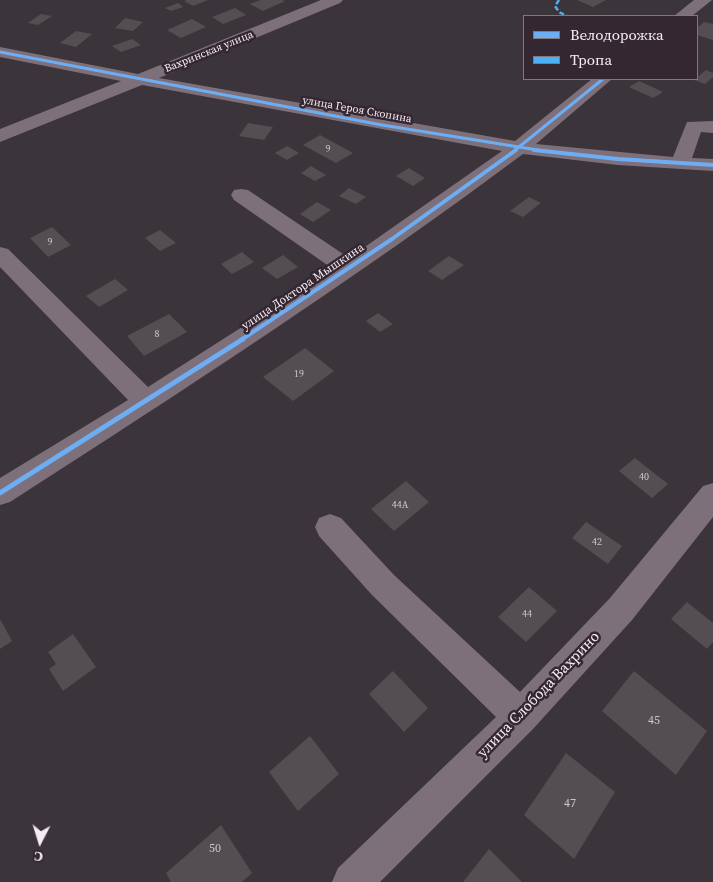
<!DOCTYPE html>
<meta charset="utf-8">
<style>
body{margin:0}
#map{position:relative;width:713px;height:882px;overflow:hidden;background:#3b343a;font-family:"Source Serif 4",serif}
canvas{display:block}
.legend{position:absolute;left:523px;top:15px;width:175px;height:65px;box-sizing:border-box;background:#342732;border:1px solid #827680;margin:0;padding:6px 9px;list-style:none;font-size:15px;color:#f6edf4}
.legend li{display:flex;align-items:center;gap:10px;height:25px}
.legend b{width:25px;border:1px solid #827680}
.north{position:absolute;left:15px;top:817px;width:50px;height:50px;-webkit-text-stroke:4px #342732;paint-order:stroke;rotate:185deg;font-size:14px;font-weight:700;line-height:20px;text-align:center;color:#f6edf4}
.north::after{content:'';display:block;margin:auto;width:18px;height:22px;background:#f6edf4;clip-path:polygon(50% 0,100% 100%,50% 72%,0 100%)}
</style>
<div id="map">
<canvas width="713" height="882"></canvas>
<ul class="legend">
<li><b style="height:6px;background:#6dadf4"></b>Велодорожка</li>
<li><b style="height:6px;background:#4cb0f7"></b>Тропа</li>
</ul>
<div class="north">С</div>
</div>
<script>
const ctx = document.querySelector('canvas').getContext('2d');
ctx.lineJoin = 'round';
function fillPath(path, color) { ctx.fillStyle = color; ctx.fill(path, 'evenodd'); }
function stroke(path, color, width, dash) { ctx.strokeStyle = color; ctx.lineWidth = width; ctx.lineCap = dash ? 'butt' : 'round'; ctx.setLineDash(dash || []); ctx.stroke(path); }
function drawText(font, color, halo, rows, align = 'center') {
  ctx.font = font + ' "Source Serif 4",serif'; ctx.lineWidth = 5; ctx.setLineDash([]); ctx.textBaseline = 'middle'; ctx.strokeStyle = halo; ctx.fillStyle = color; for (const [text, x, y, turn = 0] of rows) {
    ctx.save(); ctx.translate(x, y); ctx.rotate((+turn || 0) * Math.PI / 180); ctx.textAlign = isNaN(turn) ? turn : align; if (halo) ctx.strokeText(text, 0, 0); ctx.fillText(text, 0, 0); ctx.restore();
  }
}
fillPath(new Path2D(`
 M 187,0 L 208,0 L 193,6 L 184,1 Z
 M 261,0 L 282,0 L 285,1 L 263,11 L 250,4 Z
 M 577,0 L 606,0 L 593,7 Z
 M 178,3 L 183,7 L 171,11 L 165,8 Z
 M 235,8 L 246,15 L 223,24 L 212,17 Z
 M 41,14 L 52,16 L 38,25 L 28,23 Z
 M 125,18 L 143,22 L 133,31 L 115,28 Z
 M 192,19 L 206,27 L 181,38 L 167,30 Z
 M 704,22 L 713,24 L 713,40 L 697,35 L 697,28 Z
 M 76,31 L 92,34 L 76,47 L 60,43 Z
 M 132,39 L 141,45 L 121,52 L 112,46 Z
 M 706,70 L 713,73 L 713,77 L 705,84 L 694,80 Z
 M 639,81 L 663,92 L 653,98 L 629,87 Z
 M 248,123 L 273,127 L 264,140 L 239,136 Z
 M 320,135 L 353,153 L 336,163 L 303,145 Z
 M 287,146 L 299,153 L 287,160 L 275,153 Z
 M 311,166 L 326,175 L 315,181 L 301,173 Z
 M 409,168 L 425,178 L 413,186 L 396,176 Z
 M 349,188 L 366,197 L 356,204 L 339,196 Z
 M 529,197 L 541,203 L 523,217 L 510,211 Z
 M 317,202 L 331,210 L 313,222 L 300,214 Z
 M 52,227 L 71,245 L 48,257 L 30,238 Z
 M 160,230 L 176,243 L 160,251 L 145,238 Z
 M 242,252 L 254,262 L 232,274 L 221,264 Z
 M 283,255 L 298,267 L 277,279 L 262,268 Z
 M 449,256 L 464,265 L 442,280 L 428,271 Z
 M 115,279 L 128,290 L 99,307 L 86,296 Z
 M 378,313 L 393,324 L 380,332 L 366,321 Z
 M 169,314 L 187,332 L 144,356 L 127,336 Z
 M 305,348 L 334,371 L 293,401 L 263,377 Z
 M 635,458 L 668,484 L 652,498 L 619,471 Z
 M 406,481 L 429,502 L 394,531 L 371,509 Z
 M 586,522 L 622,546 L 608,564 L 572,538 Z
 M 529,587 L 557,611 L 526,642 L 498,617 Z
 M 687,602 L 713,623 L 713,642 L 707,649 L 671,619 Z
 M 0,619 L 12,641 L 0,649 Z
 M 73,634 L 96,667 L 63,691 L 49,669 L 56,664 L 48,652 Z
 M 393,671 L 428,708 L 404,732 L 369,694 Z
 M 634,671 L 707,731 L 676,775 L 602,711 Z
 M 310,736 L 339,774 L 298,811 L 269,772 Z
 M 566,753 L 615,792 L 574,859 L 524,815 Z
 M 221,825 L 252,873 L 242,882 L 171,882 L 166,873 Z
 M 489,849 L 522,882 L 463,882 Z`), '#544e52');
fillPath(new Path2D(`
 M 321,0 L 343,0 L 340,3 L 159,78 L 515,141 L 592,79 L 612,79 L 536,144 L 673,157 L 687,122 L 713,121 L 713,133 L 701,132 L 692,158 L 713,159 L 713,171 L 618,165 L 523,154 C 357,278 184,390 10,502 L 0,505 L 0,478 L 128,400 L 0,267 L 0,247 L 8,249 L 148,387 L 333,269 L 234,200 L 231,195 L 234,190 L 241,189 L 248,190 L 349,258 L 502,151 L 142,85 L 0,142 L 0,129 L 121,81 L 0,57 L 0,47 L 138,74 Z
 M 694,0 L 712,0 L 692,16 L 674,16 Z
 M 713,483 L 713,517 L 632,620 L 533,729 L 380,882 L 332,882 L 338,868 L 496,717 L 372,595 L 319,536 L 315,527 L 319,518 L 330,514 L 341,518 L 394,575 L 520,692 L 610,598 L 703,486 Z`), '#7d707b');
stroke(new Path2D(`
 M 559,0 L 555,6 L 559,12 L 567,16`), '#4cb0f7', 2.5, [5, 2.5]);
stroke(new Path2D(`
 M 0,52 L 382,125 L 544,151
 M 514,151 L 603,79`), '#6dadf4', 3);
stroke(new Path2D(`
 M 534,150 L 618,159 L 713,165
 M 241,340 L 392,239 L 516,150`), '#6dadf4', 4);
stroke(new Path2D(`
 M 0,493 L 243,339`), '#6dadf4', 5);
drawText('10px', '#cec5cc', null, [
 ["9",328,149],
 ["9",50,242],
 ["8",157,334],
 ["19",299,374],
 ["40",644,477],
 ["44А",400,505],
 ["42",597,542],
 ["44",527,614]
]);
drawText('11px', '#f6edf4', '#342732', [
 ["Вахринская улица",209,52,-22],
 ["улица Героя Скопина",357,110,10]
]);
drawText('12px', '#f6edf4', '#342732', [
 ["улица Доктора Мышкина",303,287,-34]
]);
drawText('12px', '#cec5cc', null, [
 ["45",654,721],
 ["47",570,804],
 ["50",215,849]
]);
drawText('15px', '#f6edf4', '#342732', [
 ["улица Слобода Вахрино",539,695,-46]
]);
</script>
